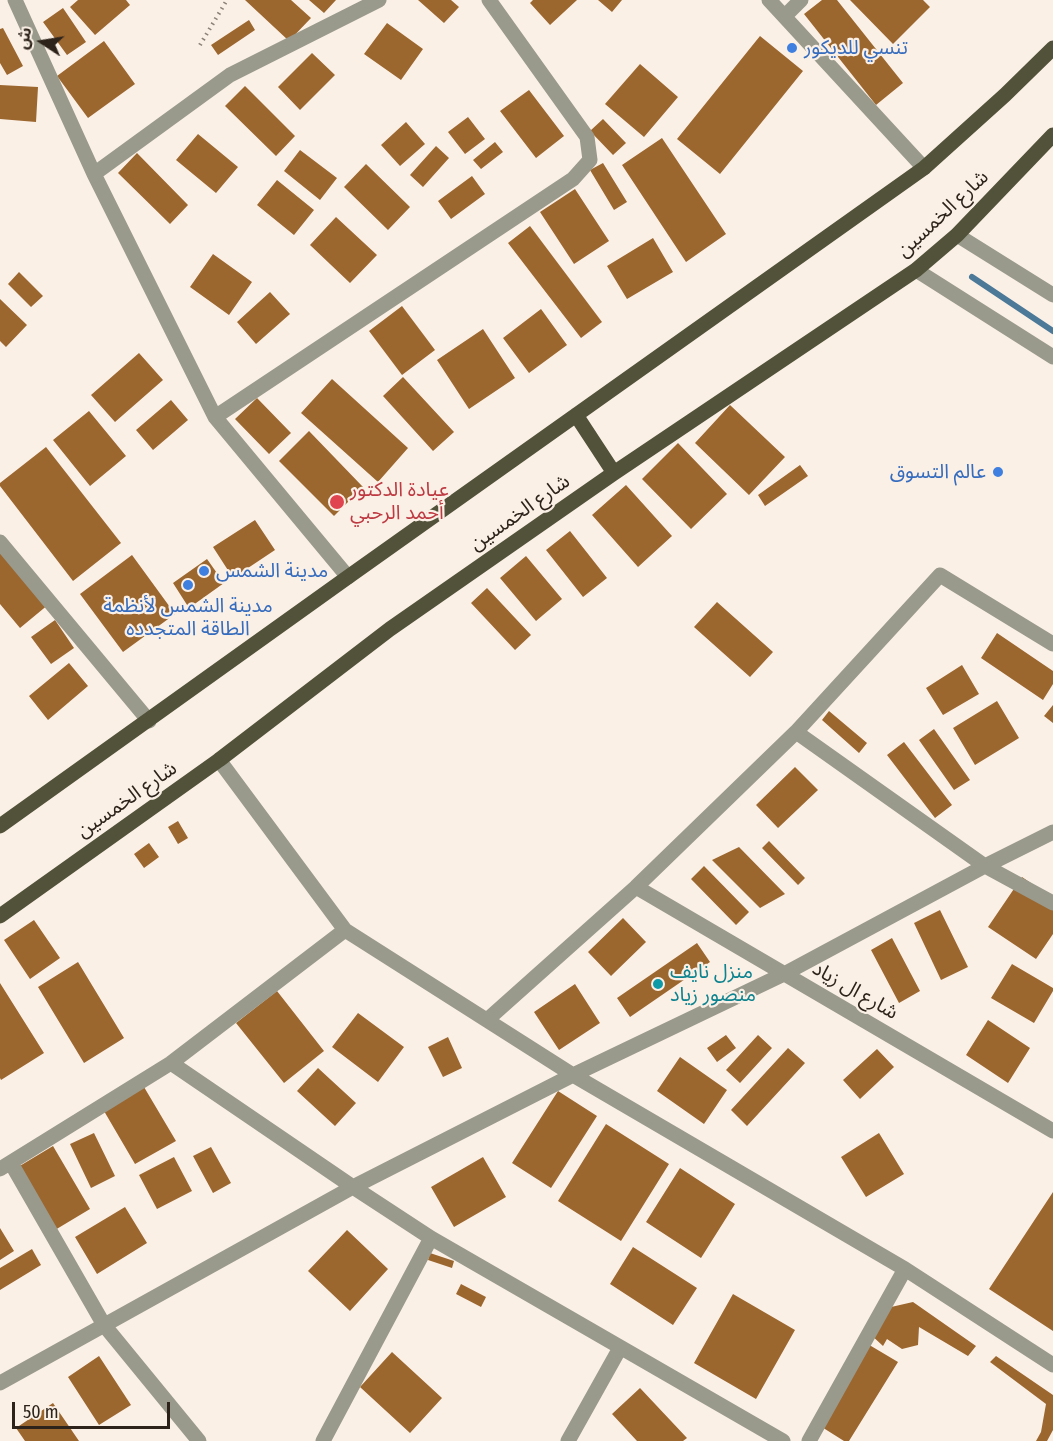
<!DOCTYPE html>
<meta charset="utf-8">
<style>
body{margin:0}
#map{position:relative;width:1053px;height:1441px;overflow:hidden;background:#fbf0e6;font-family:"Fira Sans Condensed","Noto Sans Arabic",sans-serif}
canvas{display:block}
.north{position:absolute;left:12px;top:12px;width:60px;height:60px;-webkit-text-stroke:4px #fbf0e6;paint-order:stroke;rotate:282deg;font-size:16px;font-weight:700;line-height:24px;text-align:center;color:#2d231a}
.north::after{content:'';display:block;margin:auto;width:21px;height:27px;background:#2d231a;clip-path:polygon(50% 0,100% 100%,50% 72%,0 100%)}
.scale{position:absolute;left:12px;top:1402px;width:158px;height:27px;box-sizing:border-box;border:3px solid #2d231a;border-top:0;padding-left:8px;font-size:18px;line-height:21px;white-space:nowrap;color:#2d231a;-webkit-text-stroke:4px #fbf0e6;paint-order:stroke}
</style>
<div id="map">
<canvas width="1053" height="1441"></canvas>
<div class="north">ش</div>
<div class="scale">50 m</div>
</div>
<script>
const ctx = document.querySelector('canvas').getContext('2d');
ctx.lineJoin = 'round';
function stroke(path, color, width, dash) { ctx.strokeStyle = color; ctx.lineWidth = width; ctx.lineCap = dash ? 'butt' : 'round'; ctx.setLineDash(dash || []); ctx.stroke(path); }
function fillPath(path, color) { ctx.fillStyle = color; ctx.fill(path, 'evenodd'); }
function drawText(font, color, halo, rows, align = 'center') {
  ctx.font = font + ' "Fira Sans Condensed","Noto Sans Arabic",sans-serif'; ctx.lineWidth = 4.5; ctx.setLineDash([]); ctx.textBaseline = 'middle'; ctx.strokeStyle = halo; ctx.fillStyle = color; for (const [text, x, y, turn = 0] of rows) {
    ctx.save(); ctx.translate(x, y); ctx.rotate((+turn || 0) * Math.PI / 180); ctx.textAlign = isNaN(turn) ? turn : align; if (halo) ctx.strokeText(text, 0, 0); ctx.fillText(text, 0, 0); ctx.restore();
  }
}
stroke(new Path2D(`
 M 972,277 L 1053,331`), '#4c7998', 6);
fillPath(new Path2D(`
 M 78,0 L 126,0 L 130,5 L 95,35 L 70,7 Z
 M 245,0 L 291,0 L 311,18 L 289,41 Z
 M 309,0 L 336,0 L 324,13 Z
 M 418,0 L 451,0 L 459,7 L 444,23 Z
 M 533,0 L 577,0 L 550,25 L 530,3 Z
 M 598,0 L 622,0 L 612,12 Z
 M 822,0 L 837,0 L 903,83 L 876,105 L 804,14 Z
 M 850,0 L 923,0 L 930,7 L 893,44 Z
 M 63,8 L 86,42 L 67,55 L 43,22 Z
 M 249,20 L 255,30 L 218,55 L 211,45 Z
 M 387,23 L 423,49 L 401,80 L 364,54 Z
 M 3,28 L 23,66 L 7,75 L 0,63 L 0,29 Z
 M 760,36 L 803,71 L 720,174 L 677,139 Z
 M 104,41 L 135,84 L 88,118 L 57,76 Z
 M 312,53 L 335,75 L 300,110 L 278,87 Z
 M 640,64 L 678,97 L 644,137 L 605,104 Z
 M 0,85 L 38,87 L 36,122 L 0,119 Z
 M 245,86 L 295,136 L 276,156 L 225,106 Z
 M 529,90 L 564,136 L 536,158 L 500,111 Z
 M 468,117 L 485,139 L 465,154 L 448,132 Z
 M 603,119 L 626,143 L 613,155 L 590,131 Z
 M 406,122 L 425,144 L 400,166 L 381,145 Z
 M 198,134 L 238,167 L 216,193 L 176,160 Z
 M 662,138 L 726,234 L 686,262 L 622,165 Z
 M 495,142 L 503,152 L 481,169 L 473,160 Z
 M 436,146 L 449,158 L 423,187 L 410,175 Z
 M 300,150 L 337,178 L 320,200 L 284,171 Z
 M 137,153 L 188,205 L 170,224 L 118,173 Z
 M 603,163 L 627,202 L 614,210 L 590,170 Z
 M 366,164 L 410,207 L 388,230 L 344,187 Z
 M 472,176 L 485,194 L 451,219 L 438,201 Z
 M 277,180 L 314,210 L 294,235 L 257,205 Z
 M 575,189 L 609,241 L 574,264 L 540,212 Z
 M 336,217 L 377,255 L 350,283 L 310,245 Z
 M 530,226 L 602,322 L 581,338 L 508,243 Z
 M 653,238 L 673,272 L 627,299 L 607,266 Z
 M 213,254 L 252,282 L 229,315 L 190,287 Z
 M 19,272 L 43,296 L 31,307 L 8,284 Z
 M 270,292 L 290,314 L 256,344 L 237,322 Z
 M 0,299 L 27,325 L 6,347 L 0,341 Z
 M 402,306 L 435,350 L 402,375 L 369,331 Z
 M 541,309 L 567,345 L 529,373 L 503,338 Z
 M 483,329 L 515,378 L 469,409 L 437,360 Z
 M 139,353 L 163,380 L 115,422 L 91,395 Z
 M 403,377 L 454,432 L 433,451 L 383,396 Z
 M 332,379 L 408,448 L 378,482 L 301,413 Z
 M 257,398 L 291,433 L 269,454 L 235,419 Z
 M 171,400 L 188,420 L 153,450 L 136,430 Z
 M 730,405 L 785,457 L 749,495 L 695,443 Z
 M 89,411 L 126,456 L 90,486 L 53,440 Z
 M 309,431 L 363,487 L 334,516 L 279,461 Z
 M 678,443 L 727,494 L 691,529 L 642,479 Z
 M 46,447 L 121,543 L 73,581 L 0,486 L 0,483 Z
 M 800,465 L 808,476 L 765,506 L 758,495 Z
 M 626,485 L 672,536 L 638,567 L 592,515 Z
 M 255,520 L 275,550 L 233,578 L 213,547 Z
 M 570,531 L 607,578 L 583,597 L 546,550 Z
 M 0,546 L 49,604 L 20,628 L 0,604 Z
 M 132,555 L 175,614 L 123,652 L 80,594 Z
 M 526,556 L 562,599 L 536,621 L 500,578 Z
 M 207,559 L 224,583 L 189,608 L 173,583 Z
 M 487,588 L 531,635 L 515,650 L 471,603 Z
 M 717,602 L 773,652 L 750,677 L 694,627 Z
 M 55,620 L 74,648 L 51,664 L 31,637 Z
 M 997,633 L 1053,671 L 1053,684 L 1043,700 L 981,658 Z
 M 69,663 L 88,686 L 48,720 L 29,696 Z
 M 962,665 L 979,694 L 943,715 L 926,688 Z
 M 997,701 L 1019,738 L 975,765 L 953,728 Z
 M 1053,705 L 1053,723 L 1044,716 Z
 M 829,711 L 867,743 L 859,753 L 822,720 Z
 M 934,729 L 970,780 L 954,790 L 919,740 Z
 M 904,742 L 952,805 L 935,818 L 887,755 Z
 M 795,767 L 818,790 L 778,828 L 756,805 Z
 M 178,821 L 188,838 L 178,844 L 168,827 Z
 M 769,841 L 805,878 L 798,885 L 762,848 Z
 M 149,843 L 159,857 L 144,868 L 134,854 Z
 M 739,847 L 785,894 L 760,908 L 712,860 Z
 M 704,866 L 749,912 L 736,925 L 691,879 Z
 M 1022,877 L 1053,898 L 1053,934 L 1036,959 L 988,927 Z
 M 940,910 L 968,967 L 941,980 L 914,923 Z
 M 623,918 L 646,942 L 611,976 L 588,952 Z
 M 34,920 L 60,958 L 30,979 L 4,940 Z
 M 892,938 L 920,991 L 899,1003 L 871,950 Z
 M 697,943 L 710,962 L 630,1017 L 617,998 Z
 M 78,962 L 124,1038 L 84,1063 L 38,987 Z
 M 1012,964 L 1053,988 L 1053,991 L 1034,1023 L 991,998 Z
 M 0,983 L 44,1053 L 1,1080 L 0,1078 Z
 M 575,984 L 600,1023 L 559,1050 L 534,1012 Z
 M 277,991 L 324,1051 L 284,1083 L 236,1023 Z
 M 358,1013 L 404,1047 L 378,1082 L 332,1047 Z
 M 988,1020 L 1030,1048 L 1008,1083 L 966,1055 Z
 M 726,1035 L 736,1048 L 717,1062 L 707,1048 Z
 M 758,1035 L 772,1048 L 740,1083 L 726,1070 Z
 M 448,1037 L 462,1068 L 443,1077 L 428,1047 Z
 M 788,1048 L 805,1063 L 747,1126 L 731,1110 Z
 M 877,1049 L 894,1067 L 860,1099 L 843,1080 Z
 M 680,1057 L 727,1090 L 704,1124 L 657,1091 Z
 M 318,1068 L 356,1103 L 335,1126 L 297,1091 Z
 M 144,1087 L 176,1141 L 135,1164 L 104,1111 Z
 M 558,1091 L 597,1116 L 551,1188 L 512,1163 Z
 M 606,1124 L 669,1164 L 621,1241 L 558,1201 Z
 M 94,1133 L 115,1176 L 91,1188 L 70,1144 Z
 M 879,1133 L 904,1174 L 866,1197 L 841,1157 Z
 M 53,1146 L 90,1209 L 55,1230 L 18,1167 Z
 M 211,1147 L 231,1183 L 213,1193 L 193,1156 Z
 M 174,1157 L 192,1191 L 157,1209 L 139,1175 Z
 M 483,1157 L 506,1197 L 454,1227 L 431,1187 Z
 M 680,1168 L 735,1204 L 701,1258 L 646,1222 Z
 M 1053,1192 L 1053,1331 L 989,1289 Z
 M 125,1207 L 147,1243 L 97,1274 L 75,1237 Z
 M 0,1228 L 14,1251 L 0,1260 Z
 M 347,1230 L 388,1269 L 350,1311 L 308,1271 Z
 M 633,1247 L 697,1288 L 673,1325 L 610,1284 Z
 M 32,1249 L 41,1265 L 0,1290 L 0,1268 Z
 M 430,1253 L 454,1261 L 452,1268 L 428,1260 Z
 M 461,1284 L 486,1297 L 481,1307 L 456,1294 Z
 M 733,1294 L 795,1330 L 756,1399 L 694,1363 Z
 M 913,1302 L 976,1346 L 968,1356 L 919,1327 L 918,1345 L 902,1349 L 887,1339 L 883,1346 L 869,1333 L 878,1310 Z
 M 866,1343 L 898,1362 L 849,1441 L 844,1441 L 817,1424 Z
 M 392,1352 L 442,1398 L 410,1433 L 360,1387 Z
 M 99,1356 L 131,1405 L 99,1425 L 68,1377 Z
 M 996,1356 L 1053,1395 L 1053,1430 L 1047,1441 L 1036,1441 L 1041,1432 L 1046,1404 L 990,1362 Z
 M 640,1388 L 687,1438 L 683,1441 L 637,1441 L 612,1414 Z
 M 53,1403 L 79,1441 L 25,1441 L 16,1428 Z`), '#9c662f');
stroke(new Path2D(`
 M 200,45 L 227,0`), '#8d8279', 4, [1.5, 4.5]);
stroke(new Path2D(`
 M 15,0 L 94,174 L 215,417 L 348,577
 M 769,0 L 924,168
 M 785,16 L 801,0
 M 94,174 L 230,75 L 379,0
 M 957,235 L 1053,295
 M 916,270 L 1053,357
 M 215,417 L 573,179 L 590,160 L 587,137 L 489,0
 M 0,542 L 149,721
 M 796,732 L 985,866 L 1053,903
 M 219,760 L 345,930 L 573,1075 L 905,1269 L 1053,1365
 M 636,887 L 1053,1131
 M 487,1020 L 636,887 L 796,732 L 940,575 L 1053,644
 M 171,1063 L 353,1187 L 431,1238 L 783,1441
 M 11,1163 L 104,1325 L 199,1441
 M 0,1169 L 171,1063 L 345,930
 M 0,1383 L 353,1187 L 573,1075 L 784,974 L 985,866 L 1053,832
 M 323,1441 L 431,1238
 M 568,1441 L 620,1348
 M 809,1441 L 905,1269`), '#999a8b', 15);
stroke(new Path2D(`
 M 576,415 L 614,473
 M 0,826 L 348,577 L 924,168 L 1005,95 L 1053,48
 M 0,916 L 219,760 L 390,629 L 614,473 L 916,270 L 957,235 L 1053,135`), '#515239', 15);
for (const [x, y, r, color] of [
 [792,48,6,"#3f7fe0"],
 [998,472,6,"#3f7fe0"],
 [337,502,8,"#e0444e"],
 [204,571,6,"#3f7fe0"],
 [188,585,6,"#3f7fe0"],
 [658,984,6,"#0f9aa8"]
]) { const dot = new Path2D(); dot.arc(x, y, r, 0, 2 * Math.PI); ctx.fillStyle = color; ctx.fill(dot); stroke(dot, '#fbf0e6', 2); }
drawText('20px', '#366cbe', '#fbf0e6', [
 ["تنسي للديكور",804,48],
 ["عالم التسوق",986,472,"right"],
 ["مدينة الشمس",216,571],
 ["مدينة الشمس لأنظمة",188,606,"center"],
 ["الطاقة المتجدده",188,629,"center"]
], 'left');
drawText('20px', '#2d231a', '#fbf0e6', [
 ["شارع الخمسين",943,214,-43],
 ["شارع الخمسين",520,513,-35],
 ["شارع الخمسين",127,800,-35],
 ["شارع ال زياد",855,991,30]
]);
drawText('20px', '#be3a42', '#fbf0e6', [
 ["عيادة الدكتور",350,490],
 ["أحمد الرحبي",350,513]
], 'left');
drawText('20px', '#0d838f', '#fbf0e6', [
 ["منزل نايف",670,972],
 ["منصور زياد",670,995]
], 'left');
</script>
